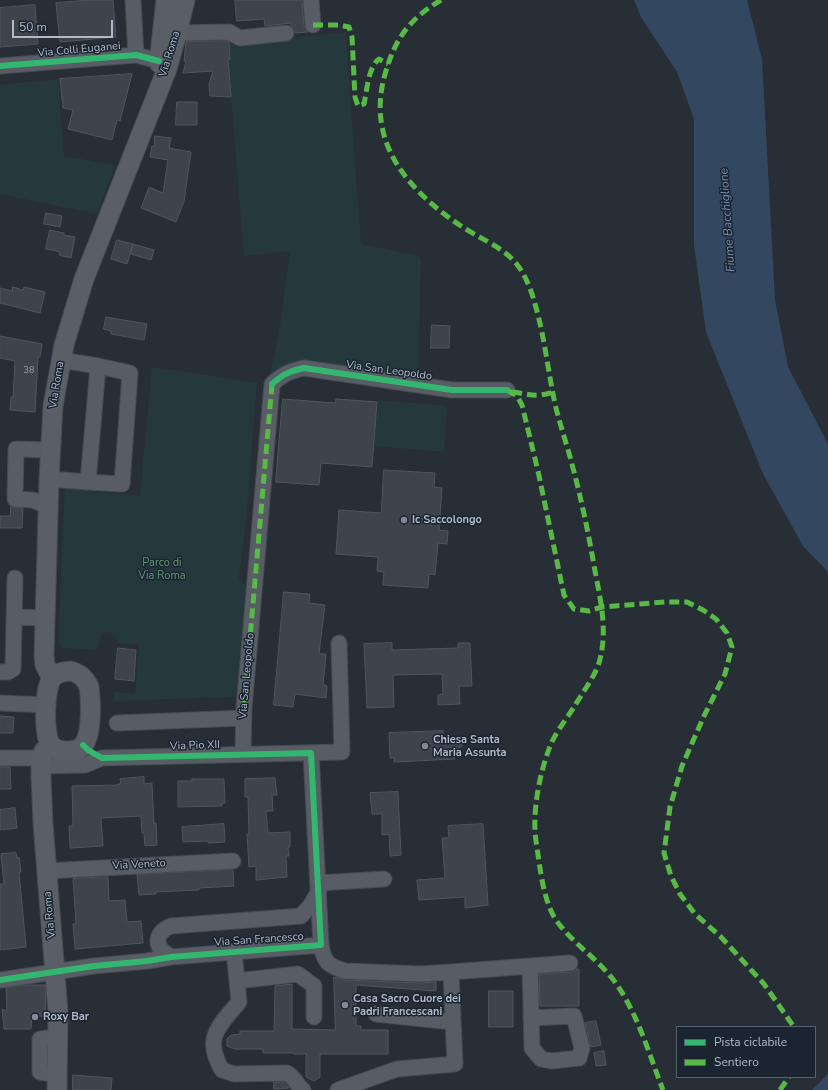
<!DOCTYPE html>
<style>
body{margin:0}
#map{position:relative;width:828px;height:1090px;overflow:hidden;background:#282e36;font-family:"Nunito Sans",sans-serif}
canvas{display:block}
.legend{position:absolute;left:676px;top:1026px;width:140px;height:52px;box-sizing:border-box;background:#1b2431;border:1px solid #57606d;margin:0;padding:5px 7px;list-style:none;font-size:12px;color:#b1bac8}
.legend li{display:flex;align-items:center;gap:8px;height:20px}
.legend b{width:20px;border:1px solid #57606d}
.scale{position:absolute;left:12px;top:20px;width:101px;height:18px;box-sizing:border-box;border:2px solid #b1bac8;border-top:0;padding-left:5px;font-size:12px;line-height:14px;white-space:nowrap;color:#b1bac8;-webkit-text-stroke:3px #1b2431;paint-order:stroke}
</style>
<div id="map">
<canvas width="828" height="1090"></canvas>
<ul class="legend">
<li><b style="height:5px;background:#33b770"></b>Pista ciclabile</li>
<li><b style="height:5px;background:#58b947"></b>Sentiero</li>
</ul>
<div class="scale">50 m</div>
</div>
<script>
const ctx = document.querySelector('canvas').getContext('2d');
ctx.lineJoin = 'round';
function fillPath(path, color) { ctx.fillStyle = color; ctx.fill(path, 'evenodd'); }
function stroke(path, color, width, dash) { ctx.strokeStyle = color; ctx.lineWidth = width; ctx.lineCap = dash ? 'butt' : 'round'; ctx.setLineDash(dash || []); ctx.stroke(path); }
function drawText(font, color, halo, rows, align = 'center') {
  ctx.font = font + ' "Nunito Sans",sans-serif'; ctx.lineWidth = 3; ctx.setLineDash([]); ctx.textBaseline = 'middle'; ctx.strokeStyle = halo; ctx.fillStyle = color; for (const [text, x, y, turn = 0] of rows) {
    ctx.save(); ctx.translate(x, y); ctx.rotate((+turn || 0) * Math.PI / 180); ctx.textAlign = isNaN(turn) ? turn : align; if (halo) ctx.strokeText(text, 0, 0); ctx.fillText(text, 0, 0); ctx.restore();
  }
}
fillPath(new Path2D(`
 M 346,32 L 351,110 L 361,244 L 419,256 L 421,260 L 418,378 L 270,373 L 279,334 L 290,251 L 244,256 L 228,59 L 230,59 L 229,44 Z
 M 58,79 L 64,156 L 115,165 L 97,214 L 0,194 L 0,85 Z
 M 152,367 L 257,383 L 246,522 L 239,578 L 247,587 L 238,694 L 235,697 L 113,701 L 114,692 L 135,694 L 139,644 L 118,643 L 115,636 L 107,631 L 101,635 L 97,650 L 63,648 L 58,642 L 65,488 L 140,496 Z
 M 378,400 L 447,406 L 444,452 L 374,446 Z`), '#25393c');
fillPath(new Path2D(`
 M 634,0 L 747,0 L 762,59 L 775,300 L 788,367 L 828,444 L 828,572 L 803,546 L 763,474 L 706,332 L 694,245 L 694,119 L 677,72 L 641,17 Z
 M 828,1074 L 828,1090 L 812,1090 Z`), '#344760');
const building = new Path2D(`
 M 91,0 L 113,0 L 116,37 L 60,42 L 56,3 Z
 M 235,0 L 302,0 L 304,26 L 308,32 L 295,33 L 290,23 L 265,26 L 264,19 L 237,21 Z
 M 35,5 L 38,44 L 0,47 L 0,8 Z
 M 227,41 L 229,42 L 230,59 L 228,59 L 231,97 L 210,96 L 209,84 L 213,71 L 183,73 L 186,61 L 184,61 L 186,42 Z
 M 132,74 L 120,121 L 117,120 L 112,140 L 68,129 L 73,110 L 63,108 L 60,79 Z
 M 177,102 L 197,102 L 197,125 L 176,125 Z
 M 155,136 L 171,138 L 169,148 L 191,152 L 184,201 L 176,222 L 141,208 L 149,187 L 163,193 L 168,160 L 150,157 L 152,146 L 154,146 Z
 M 46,213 L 62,216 L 60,227 L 44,224 Z
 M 50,230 L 64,233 L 64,235 L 75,237 L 71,258 L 59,255 L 60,252 L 46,249 Z
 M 117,240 L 133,244 L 127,264 L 111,259 Z
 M 133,244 L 154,250 L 151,260 L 131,254 Z
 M 13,287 L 23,290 L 24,287 L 45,292 L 40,313 L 0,303 L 0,288 L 12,291 Z
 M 106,317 L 147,324 L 144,340 L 111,334 L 111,331 L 104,329 Z
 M 432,325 L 450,326 L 449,348 L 431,348 Z
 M 0,336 L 42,344 L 40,357 L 38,357 L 35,412 L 10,410 L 11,397 L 13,397 L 15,361 L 0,358 Z
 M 283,399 L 335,403 L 336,399 L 377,402 L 372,467 L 321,463 L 319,485 L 276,482 Z
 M 384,470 L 435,473 L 434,487 L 442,488 L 439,530 L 448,531 L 447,544 L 438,543 L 435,575 L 429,574 L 428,588 L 383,585 L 384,572 L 377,571 L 378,557 L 336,554 L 339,510 L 381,513 Z
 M 11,507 L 23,508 L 22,528 L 0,528 L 0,516 L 10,516 Z
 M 284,592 L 310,594 L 309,603 L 325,605 L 319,654 L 326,654 L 323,685 L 327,686 L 326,698 L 295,694 L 293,707 L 274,705 Z
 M 392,643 L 392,650 L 458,648 L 458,643 L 470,643 L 472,686 L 459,686 L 460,704 L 438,705 L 438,695 L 443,694 L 442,674 L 393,675 L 394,707 L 367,708 L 364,644 Z
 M 118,648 L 136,650 L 134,681 L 115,679 Z
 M 0,716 L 14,717 L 13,733 L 0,733 Z
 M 443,731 L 443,738 L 457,737 L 459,740 L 462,746 L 454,750 L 455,759 L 394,762 L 394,758 L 390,758 L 389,733 Z
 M 0,767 L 10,767 L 11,789 L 0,789 Z
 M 144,777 L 144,784 L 152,783 L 154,824 L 156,823 L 157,845 L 145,846 L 144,833 L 142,833 L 141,816 L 101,818 L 103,846 L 70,848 L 69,826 L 73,826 L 72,786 L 118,785 L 118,784 L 121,784 L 120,779 Z
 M 268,778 L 275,778 L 277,795 L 272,795 L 273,811 L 266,811 L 268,833 L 290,832 L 290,847 L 288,847 L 289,856 L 286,856 L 287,877 L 256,880 L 256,866 L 249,867 L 247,834 L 249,834 L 248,797 L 245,797 L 245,779 Z
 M 192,779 L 224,779 L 225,803 L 222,803 L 222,806 L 178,807 L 178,781 L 192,781 Z
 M 398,792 L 401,855 L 390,856 L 389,834 L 382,835 L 382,814 L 372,814 L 370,793 Z
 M 15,808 L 17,828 L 0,830 L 0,810 Z
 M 224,824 L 225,842 L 208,843 L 208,841 L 183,842 L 182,827 Z
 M 483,824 L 488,905 L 465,908 L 465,897 L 419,900 L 417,880 L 445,878 L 442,838 L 449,838 L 448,826 Z
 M 16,853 L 17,858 L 19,857 L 21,872 L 19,872 L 26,947 L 0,950 L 0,884 L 4,884 L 1,854 Z
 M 233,870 L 234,886 L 199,888 L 199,890 L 155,892 L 156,894 L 139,895 L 137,875 Z
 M 108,877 L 109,901 L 125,900 L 127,922 L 141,921 L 143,943 L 75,949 L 73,924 L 76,924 L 73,879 Z
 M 576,969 L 579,969 L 579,1006 L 540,1006 L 539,974 L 571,972 Z
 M 334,977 L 345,980 L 421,983 L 436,982 L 436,991 L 356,985 L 356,1026 L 361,1026 L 361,1030 L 388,1030 L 388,1054 L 320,1054 L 320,1077 L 314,1081 L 306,1077 L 306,1054 L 294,1054 L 294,1053 L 263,1053 L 263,1049 L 235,1049 L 227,1046 L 227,1039 L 231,1035 L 240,1034 L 240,1031 L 274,1031 L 275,986 L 292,984 L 292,1029 L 335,1030 Z
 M 24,985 L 45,985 L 46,1017 L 32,1015 L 31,1029 L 4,1029 L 2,1009 L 7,1011 L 6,988 Z
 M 489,991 L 513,991 L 513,1027 L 489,1027 Z
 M 596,1021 L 601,1045 L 591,1047 L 585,1023 Z
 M 604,1051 L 606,1065 L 596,1066 L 594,1053 Z
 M 73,1075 L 112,1078 L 111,1090 L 73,1090 Z
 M 274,1082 L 284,1082 L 289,1088 L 274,1089 Z`);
fillPath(building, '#3f444c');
stroke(building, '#50555e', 1);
const minor = new Path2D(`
 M 133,0 L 136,55
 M 311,0 L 313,25
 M 177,33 L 229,32 L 240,38 L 286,33
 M 0,66 L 136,55 L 159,61
 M 49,479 L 88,482 L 98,366 L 61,360
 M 88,482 L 122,484 L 130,373 L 98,366
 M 48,507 L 33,500 L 15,499 L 16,449 L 51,450
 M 14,617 L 45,618
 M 0,672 L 8,672 L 13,669 L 15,578
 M 0,703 L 47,705
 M 117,723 L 243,718
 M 311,753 L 321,945 C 324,962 328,966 345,971 L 421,974 L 451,972 L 455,1064 L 397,1069 L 338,1090
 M 243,754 L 244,708 L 272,384 C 283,374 290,371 304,368 L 452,390 L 507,390
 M 0,758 L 41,758
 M 41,766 L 85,765 L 102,758 L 342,752 L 339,643
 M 46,871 L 233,861
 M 318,883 L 384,879
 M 234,951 L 237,981
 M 171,957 C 167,954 161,951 159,946 C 155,936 163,929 171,926 L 301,916 L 310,906 L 319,891
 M 530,966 L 570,963
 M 451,972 L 530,966 L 532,1048 L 541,1059 L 552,1061 L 579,1058 L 582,1048 L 574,1016 L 531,1018
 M 0,980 L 94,966 L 147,961 L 171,957 L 321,945
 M 376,1014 L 452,1022
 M 58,1075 L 40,1072 L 40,1039 L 58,1037
 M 303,1090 C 296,1085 296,1078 287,1073 L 234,1074 L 222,1070 C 203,1038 219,1026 239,1002 L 237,981 L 298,974 L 314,986 L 314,1017`);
const major = new Path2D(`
 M 159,63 L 166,0
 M 70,671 C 80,673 85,678 89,687 C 91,701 92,733 84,744 C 81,749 74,751 68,751 C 62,751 55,750 51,745 C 43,735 44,686 53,677 C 58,672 64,672 70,671 Z
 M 52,678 L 45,665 L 44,656 L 49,479 L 53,406 L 64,345 L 84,279 L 167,69 L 177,33 L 185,0
 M 51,745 L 44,751 L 41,758 L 41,777 L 43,823 L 58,1012 L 57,1090`);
stroke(minor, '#464a51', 17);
stroke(major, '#454a53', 21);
stroke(minor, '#585c64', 15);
stroke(major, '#5a5f66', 19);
stroke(new Path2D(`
 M 441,0 C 408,20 394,40 384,78 C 367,144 409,191 461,226 C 477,237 500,246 513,260 C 524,271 531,289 535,304 C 545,338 548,373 556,408 C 561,428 568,448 573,468 C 582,502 589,536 595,571 C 601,602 608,632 599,663 C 595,676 581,695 574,707 C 566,720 554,734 549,749 C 539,776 532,813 536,841 C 540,866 543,905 559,924 C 575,945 599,960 615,982 C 638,1014 649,1054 663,1090
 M 313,25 L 339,25 L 349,27 L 352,37 L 355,97 L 358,106 L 364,104 C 367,91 368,67 379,59 L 388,64
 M 507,390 L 517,396 L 522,405 L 538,471 L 564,595 L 574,609 L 589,611 L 602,607 L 665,602 L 687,602 L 703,610 L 716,619 L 727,633 L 732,647 L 725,674 L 704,716 L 682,766 L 670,807 L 664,853 L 671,876 L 680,894 L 695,914 L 720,936 L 764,984 L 794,1027
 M 512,392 C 530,394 535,398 553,392
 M 244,708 L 272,384
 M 780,1090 L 789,1077`), '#58b947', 5, [10, 5]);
stroke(new Path2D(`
 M 0,66 L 136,55 L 159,61
 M 272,384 C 283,374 290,371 304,368 L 452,390 L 507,390
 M 0,980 L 94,966 L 147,961 L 171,957 L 321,945 L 311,753 L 102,758 L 88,750 L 83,745`), '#33b770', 6);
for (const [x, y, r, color] of [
 [404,520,4,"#818995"],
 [425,746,4,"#818995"],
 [345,1005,4,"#818995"],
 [35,1017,4,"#818995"]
]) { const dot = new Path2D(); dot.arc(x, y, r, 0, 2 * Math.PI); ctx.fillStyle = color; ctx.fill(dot); stroke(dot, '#1b2431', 1.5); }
drawText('9px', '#949ca9', null, [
 ["38",29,371]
]);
drawText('11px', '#b1bac8', '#1b2431', [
 ["Via Colli Euganei",79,50,-5],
 ["Via Roma",170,54,-73],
 ["Via San Leopoldo",389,371,8],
 ["Via Roma",57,385,-81],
 ["Via San Leopoldo",247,676,-85],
 ["Via Pio XII",195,746,-2],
 ["Via Veneto",139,865,-3],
 ["Via Roma",50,915,-95],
 ["Via San Francesco",259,940,-4]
]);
drawText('bold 11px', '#b1bac8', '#1b2431', [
 ["Ic Saccolongo",412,520],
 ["Chiesa Santa",433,740],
 ["Maria Assunta",433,753],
 ["Casa Sacro Cuore dei",353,999],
 ["Padri Francescani",353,1012],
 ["Roxy Bar",43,1017]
], 'left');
drawText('11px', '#679a72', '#1b2431', [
 ["Parco di",162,563],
 ["Via Roma",162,576]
]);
drawText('italic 12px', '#7791b2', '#1b2431', [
 ["Fiume Bacchiglione",728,220,-94]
]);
</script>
